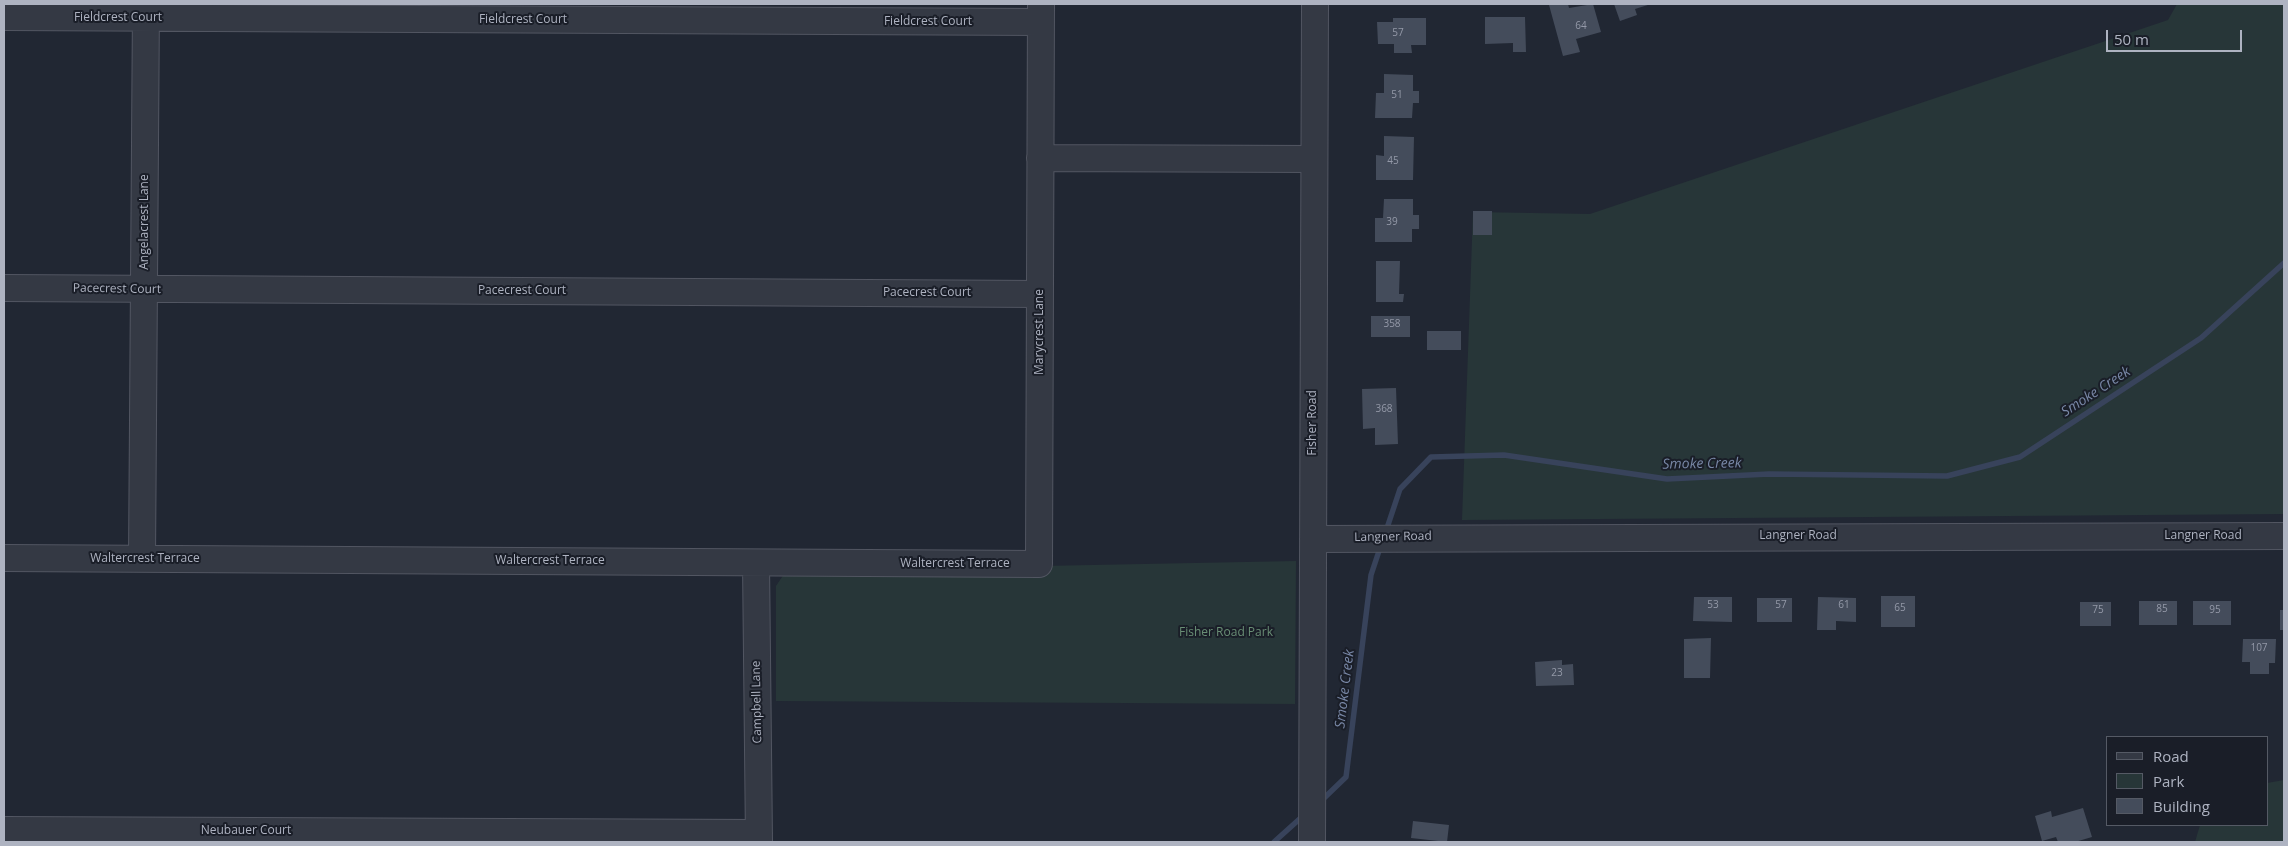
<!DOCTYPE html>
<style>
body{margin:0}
#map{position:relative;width:2288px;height:846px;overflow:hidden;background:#212733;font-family:"Open Sans",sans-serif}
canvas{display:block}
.frame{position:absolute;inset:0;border:5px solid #aeb3c1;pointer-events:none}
.legend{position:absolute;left:2106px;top:736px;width:162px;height:90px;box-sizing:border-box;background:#1a1e28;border:1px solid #555a65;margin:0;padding:6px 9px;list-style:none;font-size:15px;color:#aeb3c1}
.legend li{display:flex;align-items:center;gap:10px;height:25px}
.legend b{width:25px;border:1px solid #555a65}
.scale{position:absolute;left:2106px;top:30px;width:136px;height:22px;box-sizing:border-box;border:2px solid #aeb3c1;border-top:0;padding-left:6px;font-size:15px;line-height:18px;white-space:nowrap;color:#aeb3c1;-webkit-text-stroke:4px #1a1e28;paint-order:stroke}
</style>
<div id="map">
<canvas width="2288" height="846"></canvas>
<div class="frame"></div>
<ul class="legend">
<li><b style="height:6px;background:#343944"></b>Road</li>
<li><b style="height:14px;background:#273638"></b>Park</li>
<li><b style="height:14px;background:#444c5b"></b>Building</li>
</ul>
<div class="scale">50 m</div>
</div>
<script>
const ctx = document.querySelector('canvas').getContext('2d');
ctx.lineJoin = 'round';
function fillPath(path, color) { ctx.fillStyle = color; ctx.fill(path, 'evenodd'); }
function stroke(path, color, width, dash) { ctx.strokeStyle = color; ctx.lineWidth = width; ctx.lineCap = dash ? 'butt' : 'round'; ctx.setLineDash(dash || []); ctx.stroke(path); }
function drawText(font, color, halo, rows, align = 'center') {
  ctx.font = font + ' "Open Sans",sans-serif'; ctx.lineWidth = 4; ctx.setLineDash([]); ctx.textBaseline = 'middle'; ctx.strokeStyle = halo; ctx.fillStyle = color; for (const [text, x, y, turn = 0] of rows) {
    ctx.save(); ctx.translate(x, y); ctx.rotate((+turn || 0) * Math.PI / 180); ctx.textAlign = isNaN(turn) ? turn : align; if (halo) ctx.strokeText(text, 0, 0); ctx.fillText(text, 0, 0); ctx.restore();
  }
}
fillPath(new Path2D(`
 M 2177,4 L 2284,4 L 2284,514 L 1462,520 L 1473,212 L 1590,214 L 2168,20 Z
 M 1296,561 L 1295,704 L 776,701 L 776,586 L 786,571 Z
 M 2284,780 L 2284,842 L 2195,842 L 2200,825 L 2267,825 L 2267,783 Z`), '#273638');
stroke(new Path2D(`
 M 1386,531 L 1400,489 L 1431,457 L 1504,455 L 1667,479 L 1769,474 L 1947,476 L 2020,457 L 2201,338 L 2284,263
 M 1321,801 L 1346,777 L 1371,575 L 1381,545
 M 1274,842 L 1304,815`), '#38435b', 5.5);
fillPath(new Path2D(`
 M 1555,4 L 1568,4 L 1569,8 L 1593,4 L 1601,32 L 1576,39 L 1580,52 L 1563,56 L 1549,5 Z
 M 1614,4 L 1651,4 L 1635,9 L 1637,15 L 1620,21 Z
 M 1485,17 L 1525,17 L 1526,52 L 1513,52 L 1513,43 L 1485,44 Z
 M 1393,18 L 1426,18 L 1426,45 L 1411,45 L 1412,53 L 1394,53 L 1394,44 L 1378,44 L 1377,22 L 1393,22 Z
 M 1384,74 L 1413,75 L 1413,91 L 1419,91 L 1419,103 L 1413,103 L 1412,118 L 1375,118 L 1376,93 L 1384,93 Z
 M 1384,136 L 1414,137 L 1413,180 L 1376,180 L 1376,155 L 1384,156 Z
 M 1384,199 L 1413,199 L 1413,215 L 1419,215 L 1419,229 L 1412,229 L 1412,242 L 1375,242 L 1375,218 L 1383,218 Z
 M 1473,211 L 1492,211 L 1492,235 L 1473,235 Z
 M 1376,261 L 1400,261 L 1399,294 L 1404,294 L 1403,302 L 1376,302 Z
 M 1371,316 L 1410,316 L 1410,337 L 1371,337 Z
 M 1427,331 L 1461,331 L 1461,350 L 1427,350 Z
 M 1396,388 L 1398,444 L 1375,445 L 1375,428 L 1363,429 L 1362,389 Z
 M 1881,596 L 1915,596 L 1915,627 L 1881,627 Z
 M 1694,597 L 1732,597 L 1732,622 L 1693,621 Z
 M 1818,597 L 1856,598 L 1856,622 L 1836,621 L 1836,630 L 1817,630 Z
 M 1757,598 L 1792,598 L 1792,622 L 1757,622 Z
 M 2139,601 L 2177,601 L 2177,625 L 2139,625 Z
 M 2193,601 L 2231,601 L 2231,625 L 2193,625 Z
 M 2080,602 L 2111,602 L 2111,626 L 2080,626 Z
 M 2280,610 L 2284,610 L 2284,630 L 2280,630 Z
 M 1711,638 L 1710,678 L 1684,678 L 1684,639 Z
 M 2243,639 L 2276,639 L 2275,663 L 2269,663 L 2269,674 L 2250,674 L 2250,662 L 2242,662 Z
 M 1562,660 L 1562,665 L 1573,664 L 1574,685 L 1536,686 L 1535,662 Z
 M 2083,808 L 2092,837 L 2075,842 L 2058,842 L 2056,837 L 2042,841 L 2035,816 L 2051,811 L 2052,817 Z
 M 1413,821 L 1449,825 L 1447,842 L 1411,838 Z`), '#444c5b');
const minor = new Path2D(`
 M 4,17 L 1041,22
 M 1040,158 L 1314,159
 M 4,288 L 1040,294
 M 1313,539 L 2284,536
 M 4,558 L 1039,564 L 1041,4
 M 142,559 L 146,4
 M 756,563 L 759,842
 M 4,830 L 759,833
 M 1312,842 L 1315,4`);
stroke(minor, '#525662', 28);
stroke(minor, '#343944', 26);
drawText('10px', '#9499a8', null, [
 ["64",1581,26],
 ["57",1398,33],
 ["51",1397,95],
 ["45",1393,161],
 ["39",1392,222],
 ["358",1392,324],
 ["368",1384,409],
 ["53",1713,605],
 ["57",1781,605],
 ["61",1844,605],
 ["65",1900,608],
 ["85",2162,609],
 ["75",2098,610],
 ["95",2215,610],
 ["107",2259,648],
 ["23",1557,673]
]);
drawText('12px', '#aeb3c1', '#1a1e28', [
 ["Fieldcrest Court",118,18],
 ["Fieldcrest Court",523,20],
 ["Fieldcrest Court",928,22],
 ["Angelacrest Lane",145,222,-90],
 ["Pacecrest Court",117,289,1],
 ["Pacecrest Court",522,291],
 ["Pacecrest Court",927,293],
 ["Marycrest Lane",1040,332,-90],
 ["Fisher Road",1313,423,-90],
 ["Langner Road",1798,536],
 ["Langner Road",2203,536],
 ["Langner Road",1393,537,-1],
 ["Waltercrest Terrace",145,559],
 ["Waltercrest Terrace",550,561],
 ["Waltercrest Terrace",955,564],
 ["Campbell Lane",757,702,-91],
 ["Neubauer Court",246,831]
]);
drawText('12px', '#698e75', '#1a1e28', [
 ["Fisher Road Park",1226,633]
]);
drawText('italic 14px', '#7988a7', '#1a1e28', [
 ["Smoke Creek",2096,392,-33],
 ["Smoke Creek",1702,464,-1],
 ["Smoke Creek",1345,689,-83]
]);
</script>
